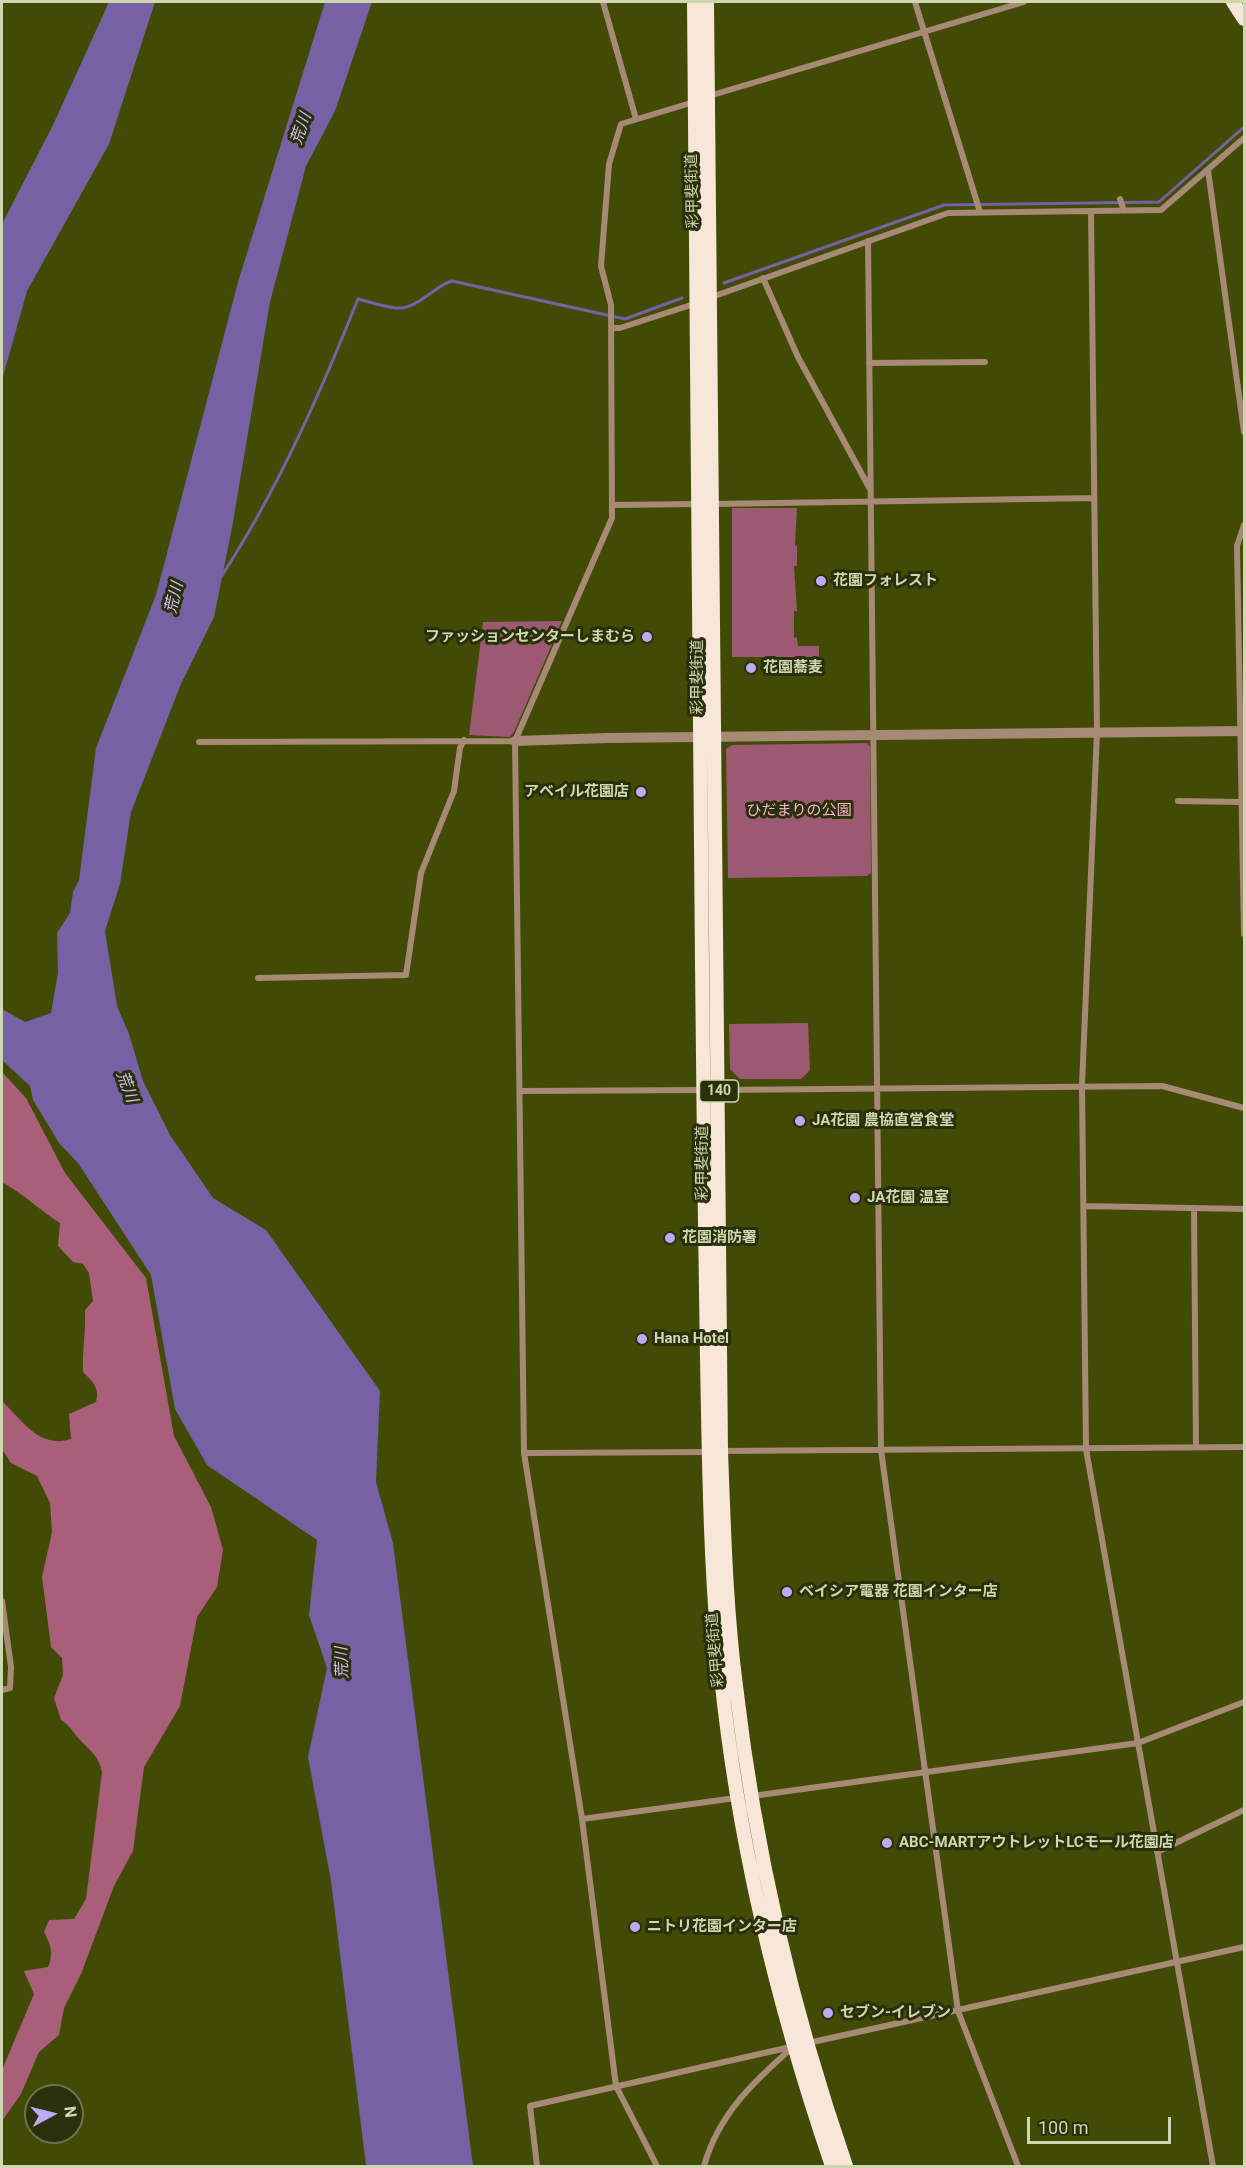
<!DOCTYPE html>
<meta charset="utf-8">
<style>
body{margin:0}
#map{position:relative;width:1246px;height:2168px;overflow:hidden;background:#424b05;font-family:Roboto,sans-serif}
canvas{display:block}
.frame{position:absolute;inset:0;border:3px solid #ced7af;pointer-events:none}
.north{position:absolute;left:24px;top:2084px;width:60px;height:60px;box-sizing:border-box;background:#2a2f0c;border:2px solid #6c724d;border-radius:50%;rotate:83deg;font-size:16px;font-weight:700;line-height:24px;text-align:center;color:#ced7af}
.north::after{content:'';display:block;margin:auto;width:21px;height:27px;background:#bea9f4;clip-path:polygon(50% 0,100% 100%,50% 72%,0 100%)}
.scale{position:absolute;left:1027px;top:2117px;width:144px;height:27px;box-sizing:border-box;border:3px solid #ced7af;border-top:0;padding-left:8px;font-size:18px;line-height:21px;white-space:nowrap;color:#ced7af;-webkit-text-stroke:4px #2a2f0c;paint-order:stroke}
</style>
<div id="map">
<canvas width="1246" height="2168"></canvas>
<div class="frame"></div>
<div class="north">N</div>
<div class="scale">100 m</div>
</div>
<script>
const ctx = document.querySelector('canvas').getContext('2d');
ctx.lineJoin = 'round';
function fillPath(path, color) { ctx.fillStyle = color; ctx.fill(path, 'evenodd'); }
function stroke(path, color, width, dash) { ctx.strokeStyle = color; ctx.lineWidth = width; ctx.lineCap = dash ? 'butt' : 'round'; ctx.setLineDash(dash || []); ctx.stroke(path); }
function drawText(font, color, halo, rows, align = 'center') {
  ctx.font = font + ' Roboto,"Noto Sans JP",sans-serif'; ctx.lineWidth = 6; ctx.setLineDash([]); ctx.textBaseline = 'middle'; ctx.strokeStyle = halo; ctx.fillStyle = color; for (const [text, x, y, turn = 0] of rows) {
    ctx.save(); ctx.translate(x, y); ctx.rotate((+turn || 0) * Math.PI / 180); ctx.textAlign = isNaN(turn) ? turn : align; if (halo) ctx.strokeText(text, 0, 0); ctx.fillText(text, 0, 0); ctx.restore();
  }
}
fillPath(new Path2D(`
 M 732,508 L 797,508 L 795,545 L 797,546 L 797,566 L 794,566 L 797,611 L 794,611 L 794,637 L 797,638 L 798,646 L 819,646 L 819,657 L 732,657 Z
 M 562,621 L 514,732 L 510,737 L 469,735 L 483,622 Z
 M 867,743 L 870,747 L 871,873 L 867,876 L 728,878 L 726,749 L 732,745 Z
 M 808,1023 L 810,1070 L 801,1079 L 740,1079 L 730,1069 L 729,1024 Z`), '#9c5972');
fillPath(new Path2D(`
 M 2,1072 L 26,1098 L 65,1173 L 146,1278 L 174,1436 L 211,1507 L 223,1550 L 217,1587 L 197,1617 L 180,1706 L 144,1767 L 133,1851 L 114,1886 L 81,1974 L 64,2008 L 59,2035 L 39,2052 L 21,2094 L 2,2121 L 2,2070 L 34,1994 L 24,1971 L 48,1967 C 54,1954 50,1943 44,1932 L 49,1920 L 74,1919 L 86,1899 L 102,1772 C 99,1756 91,1752 81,1741 C 73,1733 71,1726 61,1720 L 54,1698 L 63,1675 L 62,1658 L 51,1647 L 42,1577 L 52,1532 L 50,1503 L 37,1476 L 11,1463 L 2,1449 L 2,1401 C 23,1421 39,1449 71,1439 L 69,1414 L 96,1402 C 100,1388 93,1382 83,1372 C 82,1351 86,1332 85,1310 L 93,1301 L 89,1273 L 83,1264 L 73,1262 L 58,1246 L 60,1223 C 39,1210 24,1194 3,1183 Z`), '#a95e7a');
fillPath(new Path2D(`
 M 109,2 L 155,2 L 109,144 L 27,291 L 2,380 L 2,224 L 53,125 Z
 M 325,2 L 372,2 L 335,111 L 306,166 L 270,302 L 232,528 L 214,617 L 181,684 L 131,812 L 120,884 L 105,931 L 117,1006 L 129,1034 L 143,1081 L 170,1135 L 213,1198 L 266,1230 L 380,1391 L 376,1482 L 393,1543 L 473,2166 L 366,2166 L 331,1881 L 308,1757 L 327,1668 L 309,1615 L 317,1540 L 207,1465 L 175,1409 L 151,1275 L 78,1163 L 59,1143 L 33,1100 L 30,1086 L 2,1060 L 2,1009 L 25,1022 L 51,1013 L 58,973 L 57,933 L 70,913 L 73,892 L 79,880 L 96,748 L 156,595 L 238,282 Z`), '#7561a3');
stroke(new Path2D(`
 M 724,283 L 944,205 L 1159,202 L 1244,127
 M 221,577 C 277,491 320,394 358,299 C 370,302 384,307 396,308 C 417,310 434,286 452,281 L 625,319 L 682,298`), '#7561a3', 3);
stroke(new Path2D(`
 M 603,2 L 636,119
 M 915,2 L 980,212
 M 709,96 L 1024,2
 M 1208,170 L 1244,432
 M 1120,199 L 1124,211
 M 1091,211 L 1097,732 L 1082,1085 L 1086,1449 L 1213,2166
 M 868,241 L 881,1450 L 958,2011 L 1018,2166
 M 763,278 L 798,357 L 870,489
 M 709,298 L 948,213 L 1161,210 L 1244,138
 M 611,328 L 620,328 L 697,303
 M 869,363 L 985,362
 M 713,504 L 1094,498
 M 613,505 L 699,504
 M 1244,525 L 1237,546 L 1244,934
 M 199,742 L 515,741
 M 1178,801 L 1241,802
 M 258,978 L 406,975 L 421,873 L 454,791 L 460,748 L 464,740
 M 719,1090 L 1162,1086 L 1244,1108
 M 520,1091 L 703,1090
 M 1084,1206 L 1244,1209
 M 1194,1208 L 1196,1447
 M 720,1451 L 1244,1447
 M 524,1453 L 709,1452
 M 2,1601 L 11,1667 L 10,1688 L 2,1690
 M 752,1796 L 1138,1743 L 1244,1702
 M 582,1819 L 736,1798
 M 1157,1852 L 1244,1810
 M 808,2043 L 1244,1947
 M 537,2166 L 530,2106 L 795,2046
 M 657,2166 L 616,2086 L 582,1819 L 524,1453 L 515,741 L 612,518 L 611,305 L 601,266 L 609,164 L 621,124 L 694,102
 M 704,2166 C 718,2115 754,2081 793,2047`), '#a78a76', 6);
stroke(new Path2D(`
 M 515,741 L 607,738 L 1244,731`), '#a78a76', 10);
stroke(new Path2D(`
 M 694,2 C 696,323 700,644 702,965 C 703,1096 705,1228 707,1359 C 709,1465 710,1571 721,1676 C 738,1843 778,2008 832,2166
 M 707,2 L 721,1451 C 724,1530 726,1609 736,1686 C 755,1851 792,2010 846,2166
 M 1233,2 L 1244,19`), '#f8e6d9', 14);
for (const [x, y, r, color] of [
 [821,581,6,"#bea9f4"],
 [647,637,6,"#bea9f4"],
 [751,668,6,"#bea9f4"],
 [641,792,6,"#bea9f4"],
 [800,1121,6,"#bea9f4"],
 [855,1198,6,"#bea9f4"],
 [670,1238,6,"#bea9f4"],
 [642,1339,6,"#bea9f4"],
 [787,1592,6,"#bea9f4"],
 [887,1843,6,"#bea9f4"],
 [635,1927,6,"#bea9f4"],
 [828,2013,6,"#bea9f4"]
]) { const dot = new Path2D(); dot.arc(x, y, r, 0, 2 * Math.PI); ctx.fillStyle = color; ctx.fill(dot); stroke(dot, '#2a2f0c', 2); }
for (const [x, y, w] of [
 [719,1091,39]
]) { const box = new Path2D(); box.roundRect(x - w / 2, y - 11, w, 22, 4.5); ctx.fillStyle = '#2a2f0c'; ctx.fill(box); stroke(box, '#ced7af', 1.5); }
drawText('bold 14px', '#ced7af', null, [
 ["140",719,1091]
]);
drawText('15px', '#ced7af', '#2a2f0c', [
 ["彩甲斐街道",693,191,-91],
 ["彩甲斐街道",698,677,-90],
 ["彩甲斐街道",703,1163,-90],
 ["彩甲斐街道",716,1650,-95]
]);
drawText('bold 15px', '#ced7af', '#2a2f0c', [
 ["花園フォレスト",833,581],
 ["ファッションセンターしまむら",635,637,"right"],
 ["花園蕎麦",763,668],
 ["アベイル花園店",629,792,"right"],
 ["JA花園 農協直営食堂",812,1121],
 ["JA花園 温室",867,1198],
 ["花園消防署",682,1238],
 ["Hana Hotel",654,1339],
 ["ベイシア電器 花園インター店",799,1592],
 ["ABC-MARTアウトレットLCモール花園店",899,1843],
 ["ニトリ花園インター店",647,1927],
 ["セブン-イレブン",840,2013]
], 'left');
drawText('15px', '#f5b4ca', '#2a2f0c', [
 ["ひだまりの公園",799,811]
]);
drawText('italic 16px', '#d0c1f9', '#2a2f0c', [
 ["荒川",302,129,-71],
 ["荒川",175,598,-77],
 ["荒川",126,1087,69],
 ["荒川",343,1663,-92]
]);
</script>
